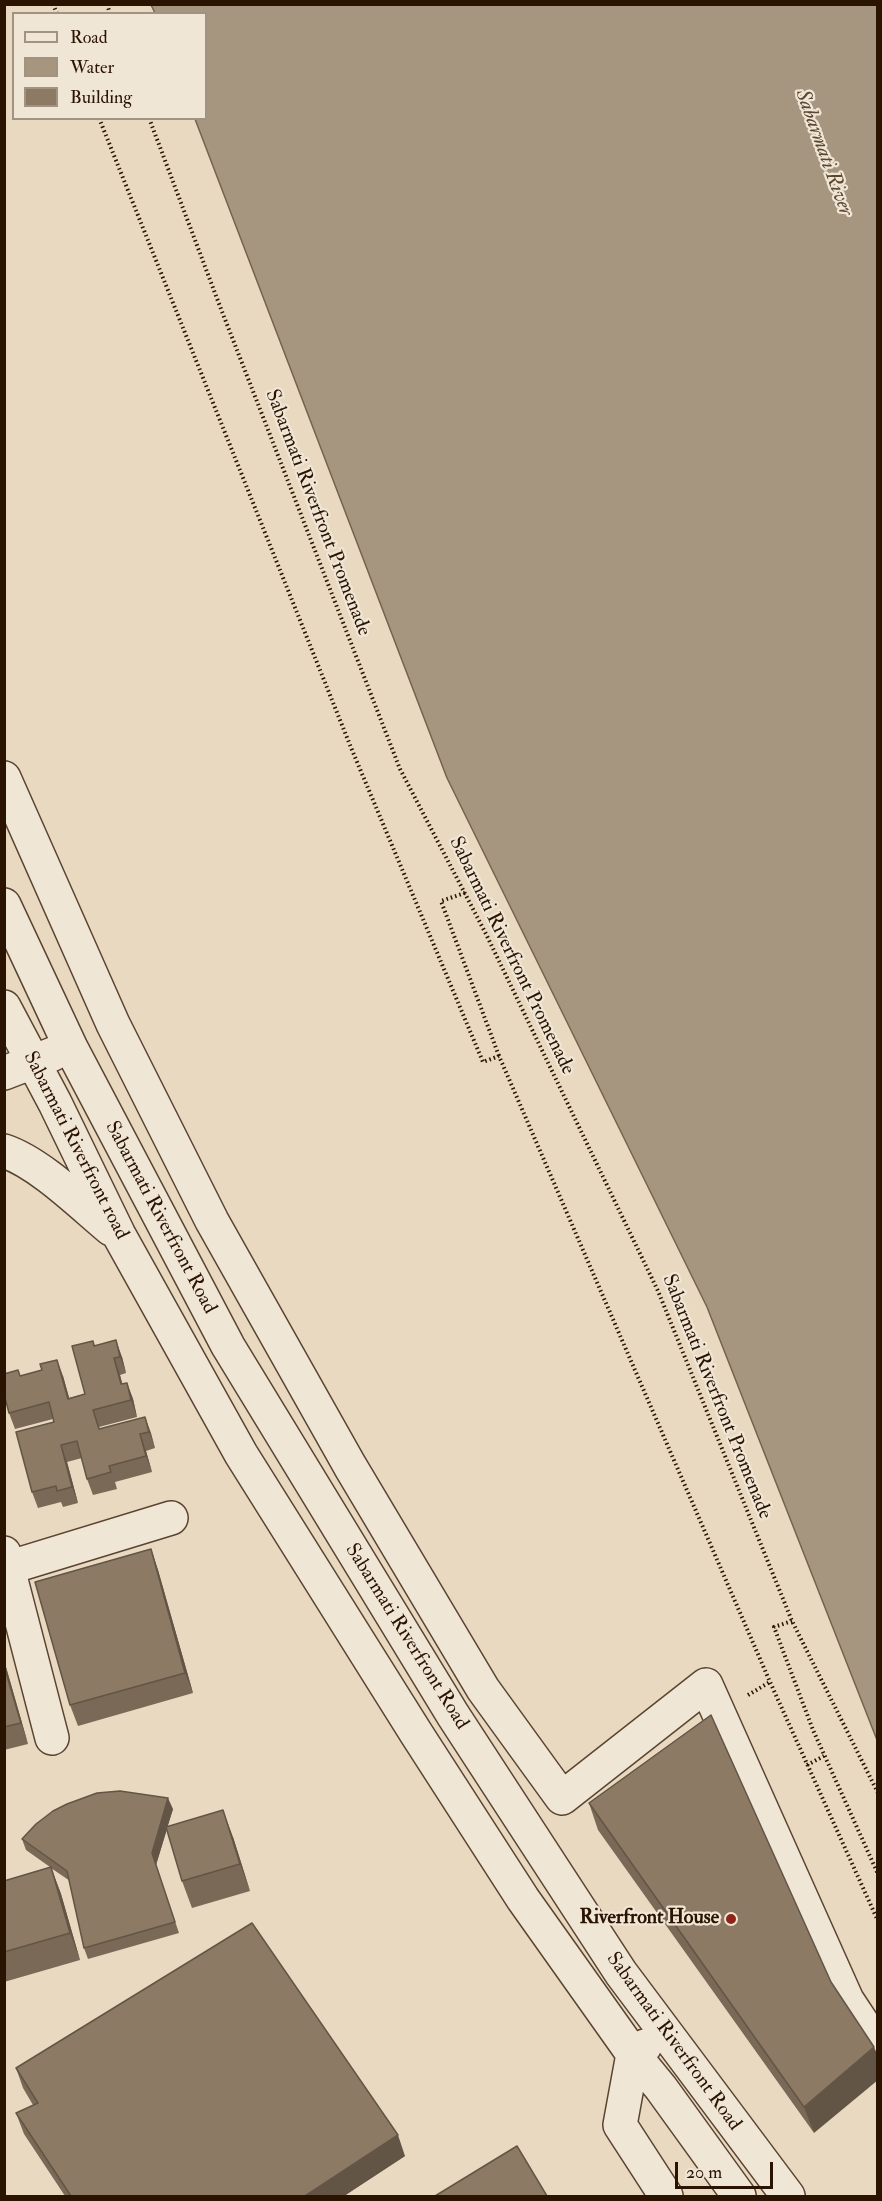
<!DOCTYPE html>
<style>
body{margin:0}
#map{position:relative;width:882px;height:2201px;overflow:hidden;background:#e8d9c0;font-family:"IM FELL Double Pica",serif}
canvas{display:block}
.frame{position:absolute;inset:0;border:6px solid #2a1301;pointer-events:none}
.legend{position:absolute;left:12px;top:12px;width:195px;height:108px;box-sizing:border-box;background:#f0e6d6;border:2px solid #a19281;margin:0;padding:8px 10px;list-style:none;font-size:18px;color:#2a1301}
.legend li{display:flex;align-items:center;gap:12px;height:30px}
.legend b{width:30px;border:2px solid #a19281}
.scale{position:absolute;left:675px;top:2162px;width:98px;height:27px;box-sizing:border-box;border:3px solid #2a1301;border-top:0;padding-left:8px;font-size:18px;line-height:21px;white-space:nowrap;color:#2a1301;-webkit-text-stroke:4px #f0e6d6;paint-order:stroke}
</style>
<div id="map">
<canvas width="882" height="2201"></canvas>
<div class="frame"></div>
<ul class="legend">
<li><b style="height:8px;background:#f0e6d6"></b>Road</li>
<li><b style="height:16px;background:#a7967f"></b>Water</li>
<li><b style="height:16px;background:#8d7a64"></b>Building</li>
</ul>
<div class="scale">20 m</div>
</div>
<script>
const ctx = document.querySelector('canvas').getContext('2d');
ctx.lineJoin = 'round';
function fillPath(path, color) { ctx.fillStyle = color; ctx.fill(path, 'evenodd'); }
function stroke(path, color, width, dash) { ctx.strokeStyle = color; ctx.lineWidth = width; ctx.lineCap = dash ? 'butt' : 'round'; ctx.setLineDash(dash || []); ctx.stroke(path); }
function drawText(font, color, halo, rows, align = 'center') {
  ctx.font = font + ' "IM FELL Double Pica",serif'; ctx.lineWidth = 4.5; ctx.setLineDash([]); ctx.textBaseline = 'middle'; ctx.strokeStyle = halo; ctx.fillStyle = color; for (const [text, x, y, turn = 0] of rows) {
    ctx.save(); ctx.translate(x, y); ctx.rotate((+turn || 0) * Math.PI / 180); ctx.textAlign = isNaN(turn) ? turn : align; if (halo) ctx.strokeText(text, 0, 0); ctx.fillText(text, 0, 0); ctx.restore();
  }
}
const water = new Path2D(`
 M 151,5 L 877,5 L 877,1740 L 707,1307 L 447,778 L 195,119 L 206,118 L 206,14 L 155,13 Z`);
fillPath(water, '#a7967f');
stroke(water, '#75624d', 1.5);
const minor = new Path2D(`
 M 4,778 L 113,1024 L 212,1221 L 350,1466 L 483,1689 L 562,1798 L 706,1685 L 847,2000 L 878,2047
 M 4,905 L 71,1048 L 228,1346 L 453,1715 L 621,1973 L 788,2196
 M 4,1007 L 55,1103 L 119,1235 L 241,1454 L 416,1733 L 523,1899 L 633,2054 L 661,2088 L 739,2196
 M 4,1073 L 53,1054
 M 4,1151 C 40,1163 81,1204 111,1229
 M 4,1553 L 52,1738
 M 4,1569 L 171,1518
 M 645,2046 L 633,2054 L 620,2125 L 666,2196`);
stroke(minor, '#5a4431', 36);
stroke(new Path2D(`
 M 53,4 L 57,14
 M 107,4 L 110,14
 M 99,118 L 352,750 L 483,1062 L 499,1056 L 770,1682 L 878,1921
 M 149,118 L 221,309 L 400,769 L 486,934 L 658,1291 L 792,1621 L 878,1793
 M 465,893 L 441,901 L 499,1056
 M 792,1621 L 774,1627 L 813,1730 L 878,1874
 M 748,1695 L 770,1682
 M 807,1765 L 824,1756`), '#2a1301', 4, [1.5, 3]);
stroke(minor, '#f0e6d6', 33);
fillPath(new Path2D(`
 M 93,1341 L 95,1346 L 122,1357 L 126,1373 L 120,1375 L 122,1384 L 127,1383 L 133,1399 L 137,1417 L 99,1427 L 100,1429 L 145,1417 L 155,1448 L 146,1451 L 152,1472 L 115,1482 L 117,1489 L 93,1495 L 87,1479 L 82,1458 L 67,1462 L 78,1503 L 63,1507 L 61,1502 L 38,1508 L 32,1492 L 54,1422 L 53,1419 L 15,1429 L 9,1413 L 20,1376 L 63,1376 L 69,1398 L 85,1394 Z
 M 151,1549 L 158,1570 L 193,1693 L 78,1726 L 70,1705 Z
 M 4,1660 L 28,1744 L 4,1750 Z
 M 711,1715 L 814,2133 L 598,1830 L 589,1803 Z
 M 173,1809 L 167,1827 L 233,1837 L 250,1891 L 192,1908 L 182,1881 L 167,1829 L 156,1865 L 179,1933 L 88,1959 L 84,1948 L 70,1881 L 51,1868 L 61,1894 L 80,1960 L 4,1982 L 4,1881 L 50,1867 L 26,1850 L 22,1839 Z
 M 16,2068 L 405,2156 L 344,2196 L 65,2196 L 24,2134 L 16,2113 L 33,2105 L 23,2088 Z`), '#796956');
fillPath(new Path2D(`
 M 116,1340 L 122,1357 L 126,1373 L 120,1357 Z
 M 114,1358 L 120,1375 L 127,1401 L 121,1384 Z
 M 57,1360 L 63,1376 L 74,1415 L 68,1399 Z
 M 127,1383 L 133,1399 L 137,1417 L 131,1400 Z
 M 145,1417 L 151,1433 L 155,1448 L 149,1432 Z
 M 140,1434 L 146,1451 L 152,1472 L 146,1456 Z
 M 61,1445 L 67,1462 L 78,1503 L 72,1487 Z
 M 151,1549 L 158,1570 L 193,1693 L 185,1673 Z
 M 4,1660 L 28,1744 L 21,1723 L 4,1666 Z
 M 168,1798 L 173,1809 L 156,1865 L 179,1933 L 152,1853 Z
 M 223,1810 L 233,1837 L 250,1891 L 240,1864 Z
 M 51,1867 L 61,1894 L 80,1960 L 70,1933 Z
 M 874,2047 L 878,2056 L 878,2080 L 814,2133 L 804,2107 Z
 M 398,2135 L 405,2156 L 344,2196 L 305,2196 Z`), '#635546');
const building = new Path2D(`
 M 116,1340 L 120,1357 L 114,1358 L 121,1384 L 127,1383 L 131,1400 L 93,1410 L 99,1429 L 145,1417 L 149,1432 L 140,1434 L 146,1456 L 109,1466 L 111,1472 L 87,1479 L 77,1441 L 61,1445 L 72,1487 L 57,1491 L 56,1486 L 32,1492 L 16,1432 L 54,1422 L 49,1402 L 9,1413 L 4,1394 L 4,1374 L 18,1370 L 20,1376 L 42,1370 L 40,1364 L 57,1360 L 68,1399 L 85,1394 L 72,1346 L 93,1341 L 94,1346 Z
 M 151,1549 L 185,1673 L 70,1705 L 35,1582 Z
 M 4,1666 L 21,1723 L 4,1727 Z
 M 711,1715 L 831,1982 L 874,2047 L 804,2107 L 589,1803 Z
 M 120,1791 L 168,1798 L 152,1853 L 175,1922 L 84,1948 L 67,1871 L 22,1839 L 36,1824 L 53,1811 L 67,1804 L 97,1793 Z
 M 223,1810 L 240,1864 L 182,1881 L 166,1827 Z
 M 51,1867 L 70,1933 L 4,1952 L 4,1881 Z
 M 252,1923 L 398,2135 L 305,2196 L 71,2196 L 16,2113 L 38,2103 L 16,2068 Z
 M 517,2146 L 547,2196 L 435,2196 Z`);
fillPath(building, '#8d7a64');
stroke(building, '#635546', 1.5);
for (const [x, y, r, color] of [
 [731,1919,6,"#8f2418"]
]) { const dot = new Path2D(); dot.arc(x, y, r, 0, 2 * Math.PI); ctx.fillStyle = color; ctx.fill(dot); stroke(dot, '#f0e6d6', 2); }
drawText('20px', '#2a1301', '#f0e6d6', [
 ["Sabarmati Riverfront Promenade",317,513,69],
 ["Sabarmati Riverfront Promenade",511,956,64],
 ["Sabarmati Riverfront road",75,1146,63],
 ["Sabarmati Riverfront Road",160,1218,62],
 ["Sabarmati Riverfront Promenade",716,1397,68],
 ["Sabarmati Riverfront Road",406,1637,58],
 ["Sabarmati Riverfront Road",673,2042,54]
]);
drawText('bold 20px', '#2a1301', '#f0e6d6', [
 ["Riverfront House",719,1919]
], 'right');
drawText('italic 21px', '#5c4733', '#f0e6d6', [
 ["Sabarmati River",823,153,70]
]);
</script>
